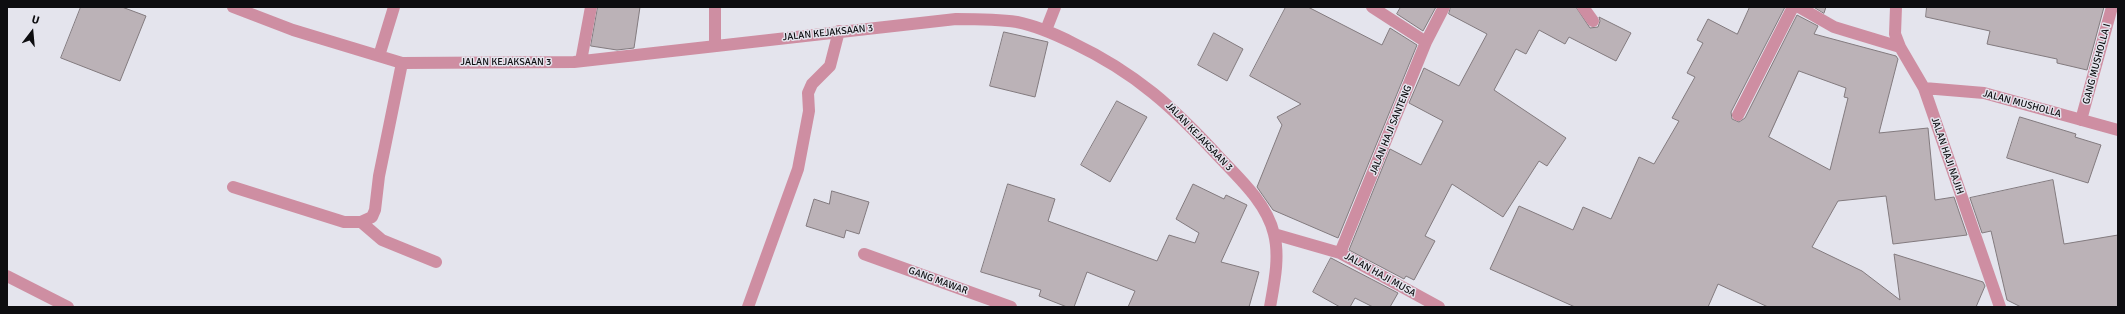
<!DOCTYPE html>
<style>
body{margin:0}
#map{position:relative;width:2125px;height:314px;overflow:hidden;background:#e4e4ed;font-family:Signika,sans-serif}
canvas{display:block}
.frame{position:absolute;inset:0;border:8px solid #0d0d10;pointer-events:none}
.north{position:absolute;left:12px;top:12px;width:40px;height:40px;-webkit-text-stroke:3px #e4e4ed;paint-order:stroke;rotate:16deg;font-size:11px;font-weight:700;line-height:16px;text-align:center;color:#0d0d10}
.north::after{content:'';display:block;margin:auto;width:14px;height:18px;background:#0d0d10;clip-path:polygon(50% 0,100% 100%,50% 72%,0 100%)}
</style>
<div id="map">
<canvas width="2125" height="314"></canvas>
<div class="frame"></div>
<div class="north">U</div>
</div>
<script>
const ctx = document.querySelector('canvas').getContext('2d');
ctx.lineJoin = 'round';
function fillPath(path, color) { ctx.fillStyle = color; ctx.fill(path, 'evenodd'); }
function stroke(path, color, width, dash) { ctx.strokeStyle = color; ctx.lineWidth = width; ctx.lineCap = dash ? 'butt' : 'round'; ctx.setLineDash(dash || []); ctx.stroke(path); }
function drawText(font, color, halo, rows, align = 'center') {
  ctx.font = font + ' Signika,sans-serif'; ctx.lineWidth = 3; ctx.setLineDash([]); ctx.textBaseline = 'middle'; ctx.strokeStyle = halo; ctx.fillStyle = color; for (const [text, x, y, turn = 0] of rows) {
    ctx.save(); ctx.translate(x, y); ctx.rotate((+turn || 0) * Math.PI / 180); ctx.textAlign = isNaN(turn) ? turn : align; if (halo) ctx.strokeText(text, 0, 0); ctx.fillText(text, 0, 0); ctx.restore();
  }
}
const building = new Path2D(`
 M 81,7 L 122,7 L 146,16 L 120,81 L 61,58 Z
 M 598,7 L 640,7 L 634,48 L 617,50 L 591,46 Z
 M 1286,7 L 1308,7 L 1382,45 L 1390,28 L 1417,45 L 1338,238 L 1273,210 L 1257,187 L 1282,125 L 1277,117 L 1301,104 L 1250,76 Z
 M 1401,7 L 1436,7 L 1423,31 L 1397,14 Z
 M 1451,7 L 1576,7 L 1590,28 L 1598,27 L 1600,21 L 1599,17 L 1631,33 L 1616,61 L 1569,37 L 1565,44 L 1539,30 L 1526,54 L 1516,49 L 1494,90 L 1566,138 L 1547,166 L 1539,161 L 1503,217 L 1452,184 L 1425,236 L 1435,241 L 1414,280 L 1406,276 L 1404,279 L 1349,250 L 1390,149 L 1421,165 L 1443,121 L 1409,103 L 1424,68 L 1459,86 L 1487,34 L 1449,14 Z
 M 1750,7 L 1785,7 L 1731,112 L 1732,119 L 1739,122 L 1745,118 L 1797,15 L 1818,26 L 1814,34 L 1896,56 L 1898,59 L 1879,133 L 1928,128 L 1935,200 L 1954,197 L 1967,235 L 1893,244 L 1886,196 L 1838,201 L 1812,247 L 1862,271 L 1900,300 L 1894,254 L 1983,282 L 1985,286 L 1976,307 L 1768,307 L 1718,284 L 1708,307 L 1575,307 L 1490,269 L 1519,206 L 1573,230 L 1583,207 L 1611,219 L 1639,157 L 1654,164 L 1679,121 L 1672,118 L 1695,77 L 1687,73 L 1703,43 L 1697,40 L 1708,19 L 1737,34 ZM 1799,71 L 1846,88 L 1844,97 L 1848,98 L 1830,170 L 1769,137 Z
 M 1814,7 L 1826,7 L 1824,13 Z
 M 1927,7 L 2104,7 L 2087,70 L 2057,63 L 2057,59 L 1987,44 L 1990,31 L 1926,17 Z
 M 1004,32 L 1048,42 L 1035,97 L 990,86 Z
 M 1214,33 L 1243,49 L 1227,81 L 1198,65 Z
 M 1117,101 L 1147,117 L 1110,182 L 1081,165 Z
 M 2020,117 L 2076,134 L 2075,137 L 2101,145 L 2088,183 L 2007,158 Z
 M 2053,180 L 2064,244 L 2118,235 L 2118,307 L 2021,307 L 2007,300 L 1991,231 L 1982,233 L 1970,198 Z
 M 1008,184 L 1055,199 L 1048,221 L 1157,261 L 1169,235 L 1195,243 L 1199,233 L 1176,219 L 1193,184 L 1224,199 L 1226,195 L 1247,205 L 1221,262 L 1259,272 L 1249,307 L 1128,307 L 1135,291 L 1087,272 L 1074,307 L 1067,307 L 1039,296 L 1041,290 L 981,272 Z
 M 832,191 L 869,202 L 859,234 L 846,230 L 844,238 L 806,226 L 814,199 L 829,204 Z
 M 1331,258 L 1398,293 L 1390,307 L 1373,307 L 1355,298 L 1350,307 L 1340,307 L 1313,292 Z`);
fillPath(building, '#bbb2b7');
stroke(building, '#827a7e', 1);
stroke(new Path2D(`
 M 233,7 L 293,30 L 402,63 L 574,62 L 956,19 C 976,19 997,19 1017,22 C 1037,26 1055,34 1073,43 C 1136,73 1174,108 1220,158 C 1241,180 1267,204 1274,234 C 1280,257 1274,284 1270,307
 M 715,7 L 715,46
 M 1372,7 L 1426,42
 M 1583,7 L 1593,21
 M 1799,7 L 1834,27 L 1900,47
 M 1896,7 L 1895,34 L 1900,47 L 1924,88 L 2000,307
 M 1046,30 L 1055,7
 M 379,56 L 394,7
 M 581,61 L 591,7
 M 1924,88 L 1984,93 L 2118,130
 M 1738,115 L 1793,7
 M 2081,120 L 2112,7
 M 233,187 L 344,222 L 361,222 L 372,217 L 375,210 L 379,176 L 402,63
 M 361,222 L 382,240 L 436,262
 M 1274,234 L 1340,253 L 1439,307
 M 1340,253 L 1426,42 L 1444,7
 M 864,254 L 1011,307
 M 7,276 L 68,307
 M 748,307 L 798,169 L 809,111 L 808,93 L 812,84 L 830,66 L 839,31`), '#ce8ea2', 12);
drawText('10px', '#0d0d10', '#e4e4ed', [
 ["JALAN KEJAKSAAN 3",828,33,-6],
 ["JALAN KEJAKSAAN 3",506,62],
 ["GANG MUSHOLLA I",2097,64,-75],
 ["JALAN MUSHOLLA",2022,104,15],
 ["JALAN HAJI SANTENG",1391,130,-68],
 ["JALAN KEJAKSAAN 3",1199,137,46],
 ["JALAN HAJI NAJIH",1947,156,71],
 ["JALAN HAJI MUSA",1380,275,29],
 ["GANG MAWAR",938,281,20]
]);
</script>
